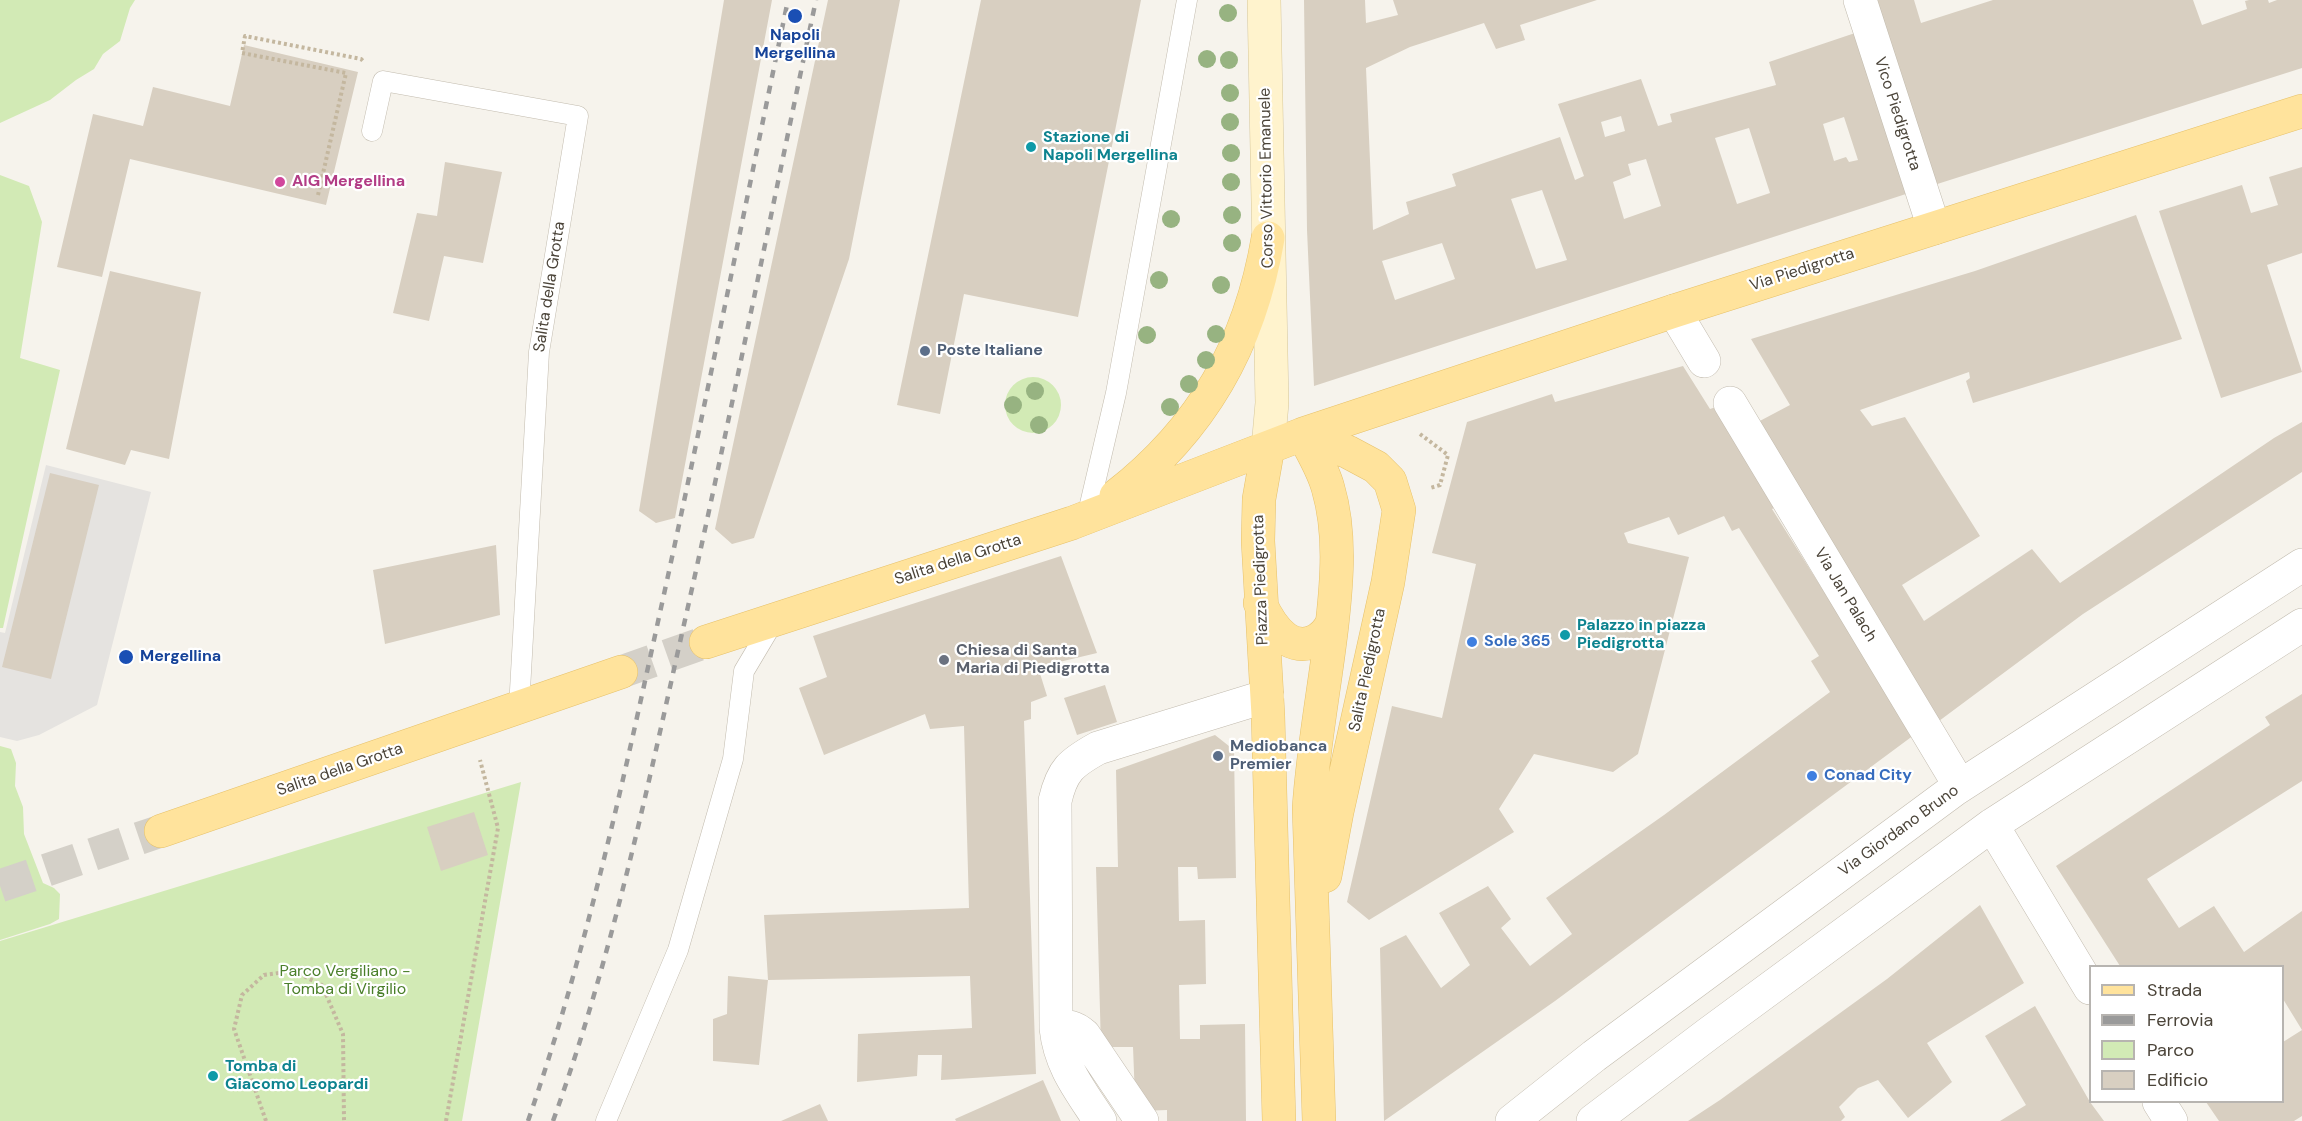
<!DOCTYPE html>
<style>
body{margin:0}
#map{position:relative;width:2302px;height:1121px;overflow:hidden;background:#f6f3ec;font-family:"DM Sans",sans-serif}
canvas{display:block}
.legend{position:absolute;left:2089px;top:965px;width:195px;height:138px;box-sizing:border-box;background:#fff;border:2px solid #b7b4b0;margin:0;padding:8px 10px;list-style:none;font-size:18px;color:#4b4439}
.legend li{display:flex;align-items:center;gap:12px;height:30px}
.legend b{width:30px;border:2px solid #b7b4b0}
</style>
<div id="map">
<canvas width="2302" height="1121"></canvas>
<ul class="legend">
<li><b style="height:8px;background:#ffe39c"></b>Strada</li>
<li><b style="height:8px;background:#9a9a9a"></b>Ferrovia</li>
<li><b style="height:16px;background:#d2eab5"></b>Parco</li>
<li><b style="height:16px;background:#d8cfc1"></b>Edificio</li>
</ul>
</div>
<script>
const ctx = document.querySelector('canvas').getContext('2d');
ctx.lineJoin = 'round';
function fillPath(path, color) { ctx.fillStyle = color; ctx.fill(path, 'evenodd'); }
function stroke(path, color, width, dash) { ctx.strokeStyle = color; ctx.lineWidth = width; ctx.lineCap = dash ? 'butt' : 'round'; ctx.setLineDash(dash || []); ctx.stroke(path); }
function drawText(font, color, halo, rows, align = 'center') {
  ctx.font = font + ' "DM Sans",sans-serif'; ctx.lineWidth = 4.5; ctx.setLineDash([]); ctx.textBaseline = 'middle'; ctx.strokeStyle = halo; ctx.fillStyle = color; for (const [text, x, y, turn = 0] of rows) {
    ctx.save(); ctx.translate(x, y); ctx.rotate((+turn || 0) * Math.PI / 180); ctx.textAlign = isNaN(turn) ? turn : align; if (halo) ctx.strokeText(text, 0, 0); ctx.fillText(text, 0, 0); ctx.restore();
  }
}
fillPath(new Path2D(`
 M 0,0 L 135,0 L 130,8 L 120,41 L 103,54 L 94,69 L 76,80 L 50,100 L 0,123 Z
 M 0,175 L 29,186 L 42,222 L 20,358 L 60,370 L 3,628 L 0,628 Z
 M1005 405a28 28 0 1 1 56 0a28 28 0 1 1-56 0Z
 M 0,746 L 11,749 L 16,763 L 15,786 L 23,807 L 24,834 L 43,883 L 54,888 L 60,894 L 59,919 L 50,924 L 0,940 Z
 M 521,782 L 462,1121 L 0,1121 L 0,941 Z`), '#d2eab5');
fillPath(new Path2D(`
 M 46,465 L 151,492 L 97,705 L 39,735 L 17,741 L 0,737 L 0,632 L 5,633 Z`), '#e5e3e0');
fillPath(new Path2D(`
 M 724,0 L 772,0 L 675,518 L 656,523 L 639,511 Z
 M 828,0 L 900,0 L 849,259 L 754,538 L 732,544 L 715,529 Z
 M 981,0 L 1141,0 L 1078,317 L 964,294 L 940,414 L 897,405 Z
 M 1304,0 L 1365,0 L 1366,23 L 1398,15 L 1393,0 L 1597,0 L 1520,25 L 1525,40 L 1496,49 L 1484,23 L 1410,47 L 1366,68 L 1373,230 L 1409,214 L 1406,202 L 1456,186 L 1452,174 L 1560,137 L 1575,180 L 1584,176 L 1558,104 L 1641,79 L 1658,126 L 1672,122 L 1670,114 L 1776,85 L 1769,62 L 1858,32 L 1909,193 L 1314,386 L 1307,230 ZM 1621,116 L 1625,131 L 1605,137 L 1601,122 ZM 1844,117 L 1858,160 L 1849,162 L 1846,157 L 1834,161 L 1823,124 ZM 1749,128 L 1770,193 L 1737,204 L 1715,138 ZM 1646,159 L 1661,206 L 1624,219 L 1613,182 L 1631,175 L 1628,164 ZM 1542,190 L 1567,260 L 1536,269 L 1511,199 ZM 1442,243 L 1455,279 L 1395,300 L 1382,261 Z
 M 1874,0 L 1914,0 L 1921,23 L 1993,0 L 2193,0 L 2202,25 L 2247,9 L 2245,1 L 2249,0 L 2268,0 L 2269,3 L 2277,0 L 2302,0 L 2302,68 L 1931,186 Z
 M 244,45 L 358,72 L 326,205 L 130,159 L 102,277 L 57,267 L 93,114 L 143,126 L 153,87 L 230,106 Z
 M 445,162 L 502,172 L 483,263 L 444,256 L 429,321 L 393,313 L 417,213 L 437,216 Z
 M 2302,167 L 2302,253 L 2267,265 L 2302,372 L 2221,398 L 2159,211 L 2242,185 L 2251,213 L 2278,205 L 2269,177 Z
 M 2136,215 L 2182,339 L 1973,403 L 1966,381 L 1970,378 L 1969,372 L 1860,410 L 1872,426 L 1905,417 L 1980,536 L 1902,585 L 1924,621 L 2032,549 L 2060,583 L 2274,438 L 2302,422 L 2302,472 L 2083,614 L 1939,721 L 1756,423 L 1790,405 L 1751,339 L 1975,271 Z
 M 110,271 L 201,292 L 169,459 L 131,450 L 125,465 L 66,449 Z
 M 1683,366 L 1710,409 L 1716,407 L 1780,505 L 1772,509 L 1914,735 L 1555,1001 L 1384,1121 L 1380,948 L 1406,935 L 1441,988 L 1470,965 L 1439,913 L 1488,886 L 1511,919 L 1501,928 L 1530,966 L 1572,934 L 1546,898 L 1664,815 L 1830,692 L 1811,661 L 1819,656 L 1739,528 L 1732,531 L 1724,516 L 1678,535 L 1669,517 L 1624,533 L 1628,543 L 1689,557 L 1638,754 L 1613,772 L 1534,754 L 1499,809 L 1514,832 L 1369,920 L 1347,902 L 1392,706 L 1442,718 L 1476,564 L 1432,553 L 1467,422 L 1552,394 L 1555,402 Z
 M 50,473 L 99,485 L 51,679 L 2,667 Z
 M 496,545 L 500,615 L 385,644 L 373,570 Z
 M 1061,556 L 1097,653 L 1038,667 L 1047,696 L 1031,702 L 1031,719 L 1024,721 L 1036,1074 L 941,1080 L 942,1055 L 918,1055 L 917,1076 L 857,1082 L 858,1034 L 972,1028 L 970,976 L 768,980 L 759,1065 L 713,1061 L 713,1019 L 727,1014 L 728,976 L 768,980 L 764,915 L 969,908 L 964,726 L 930,729 L 925,714 L 824,755 L 799,688 L 827,677 L 813,636 Z
 M 1105,685 L 1117,722 L 1077,735 L 1064,698 Z
 M 2302,694 L 2302,781 L 2147,879 L 2179,928 L 2214,906 L 2244,952 L 2302,911 L 2302,1116 L 2294,1121 L 2219,1121 L 2206,1102 L 2283,1101 L 2283,1042 L 2302,1030 L 2283,999 L 2283,966 L 2120,966 L 2056,866 L 2270,725 L 2265,717 Z
 M 1215,735 L 1234,750 L 1236,878 L 1198,879 L 1197,867 L 1178,867 L 1179,921 L 1205,920 L 1206,984 L 1179,985 L 1180,1039 L 1200,1039 L 1200,1025 L 1245,1024 L 1246,1121 L 1167,1121 L 1167,1110 L 1141,1111 L 1135,1098 L 1133,1047 L 1101,1047 L 1096,867 L 1118,867 L 1116,770 Z
 M 474,812 L 488,855 L 441,871 L 427,827 Z
 M 1980,905 L 2024,983 L 1927,1043 L 1952,1082 L 1908,1118 L 1878,1080 L 1858,1088 L 1839,1107 L 1845,1117 L 1841,1121 L 1688,1121 L 1720,1100 L 1887,979 Z
 M 2035,1006 L 2090,1102 L 2104,1121 L 2000,1121 L 2026,1105 L 1985,1036 Z
 M 1043,1080 L 1061,1121 L 956,1121 L 955,1119 Z
 M 820,1104 L 828,1121 L 781,1121 Z`), '#d8cfc1');
stroke(new Path2D(`
 M 621,672 L 706,642
 M 0,886 L 161,831`), '#d4d0c8', 33, [33, 16]);
const lane = new Path2D(`
 M 372,131 L 383,81 L 578,116 L 539,352 L 519,708
 M 1087,517 L 1116,393 L 1187,0
 M 606,1121 L 678,950 L 733,759 L 744,671 L 775,619`);
const street = new Path2D(`
 M 1860,0 L 1934,228
 M 1674,311 L 1704,361
 M 1730,403 L 1960,786
 M 1992,825 L 2090,988
 M 1056,1028 C 1060,1066 1080,1090 1100,1121
 M 2159,1102 L 2171,1121
 M 1142,1121 L 1084,1035 C 1075,1027 1068,1025 1056,1028 L 1055,801 C 1062,770 1071,763 1098,748 L 1267,696
 M 1512,1121 L 1594,1056 L 1954,790 L 2302,565
 M 1593,1121 L 1708,1034 L 1992,825 L 2302,625`);
const secondary = new Path2D(`
 M 1264,0 L 1272,403 L 1268,448`);
const primary = new Path2D(`
 M 1303,434 C 1312,452 1323,469 1328,488 C 1341,532 1337,581 1332,625 C 1325,686 1313,747 1309,808 L 1319,1121
 M 1303,434 L 1348,452 L 1376,467 L 1390,481 L 1399,510 L 1388,582 L 1337,812 L 1325,876
 M 1268,448 L 1259,499 L 1258,541 L 1268,715 L 1279,1121
 M 1116,496 C 1202,429 1250,345 1268,238
 M 1260,603 C 1266,616 1273,629 1285,638 C 1303,651 1324,641 1332,623
 M 706,642 L 1072,523 L 1303,434 L 1674,311 L 2302,111
 M 161,831 L 621,672`);
stroke(lane, '#c2bbae', 21);
stroke(street, '#c2bbae', 34);
stroke(secondary, '#d6c79b', 34);
stroke(primary, '#e6c16a', 34);
stroke(new Path2D(`
 M 318,195 L 346,73 L 242,53 L 245,36 L 361,59 L 363,61
 M 1420,434 L 1448,455 L 1440,485 L 1430,488
 M 266,1121 L 234,1029 L 242,995 L 264,975 L 293,971 L 322,985 L 343,1034 L 344,1121
 M 446,1121 L 498,828 L 480,760`), '#c4b79f', 4, [3, 3]);
stroke(lane, '#fff', 20);
stroke(street, '#fff', 33);
stroke(secondary, '#fff3cd', 33);
stroke(primary, '#ffe39c', 33);
stroke(new Path2D(`
 M 528,1121 C 585,956 622,787 659,617 C 704,412 745,206 788,0
 M 553,1121 C 608,969 643,809 678,651 C 727,435 770,217 816,0`), '#9a9a9a', 4.5, [8, 8]);
ctx.fillStyle = '#97b381';
for (const [x, y] of [
 [1228,13],
 [1207,59],
 [1229,60],
 [1230,93],
 [1230,122],
 [1231,153],
 [1231,182],
 [1232,215],
 [1171,219],
 [1232,243],
 [1159,280],
 [1221,285],
 [1216,334],
 [1147,335],
 [1206,360],
 [1189,384],
 [1035,391],
 [1013,405],
 [1170,407],
 [1039,425]
]) { ctx.beginPath(); ctx.arc(x, y, 9, 0, 2 * Math.PI); ctx.fill(); }
for (const [x, y, r, color] of [
 [795,16,8,"#1a4fb4"],
 [1031,147,6,"#0f9aa8"],
 [280,182,6,"#d1479c"],
 [925,351,6,"#5c6f8a"],
 [1565,635,6,"#0f9aa8"],
 [1472,642,6,"#3f7fe0"],
 [126,657,8,"#1a4fb4"],
 [944,660,6,"#6b7280"],
 [1218,756,6,"#5c6f8a"],
 [1812,776,6,"#3f7fe0"],
 [213,1076,6,"#0f9aa8"]
]) { const dot = new Path2D(); dot.arc(x, y, r, 0, 2 * Math.PI); ctx.fillStyle = color; ctx.fill(dot); stroke(dot, '#fff', 2); }
drawText('bold 16px', '#164399', '#fff', [
 ["Napoli",795,36],
 ["Mergellina",795,54],
 ["Mergellina",140,657,"left"]
]);
drawText('16px', '#4b4439', '#fff', [
 ["Vico Piedigrotta",1897,114,72],
 ["Corso Vittorio Emanuele",1267,178,-91],
 ["Via Piedigrotta",1802,270,-18],
 ["Salita della Grotta",550,287,-81],
 ["Salita della Grotta",958,560,-18],
 ["Piazza Piedigrotta",1261,580,-92],
 ["Via Jan Palach",1845,595,59],
 ["Salita Piedigrotta",1368,670,-78],
 ["Salita della Grotta",340,770,-19],
 ["Via Giordano Bruno",1899,831,-36]
]);
drawText('bold 16px', '#0d838f', '#fff', [
 ["Stazione di",1043,138],
 ["Napoli Mergellina",1043,156],
 ["Palazzo in piazza",1577,626],
 ["Piedigrotta",1577,644],
 ["Tomba di",225,1067],
 ["Giacomo Leopardi",225,1085]
], 'left');
drawText('bold 16px', '#b23c85', '#fff', [
 ["AIG Mergellina",292,182]
], 'left');
drawText('bold 16px', '#4e5e75', '#fff', [
 ["Poste Italiane",937,351],
 ["Mediobanca",1230,747],
 ["Premier",1230,765]
], 'left');
drawText('bold 16px', '#366cbe', '#fff', [
 ["Sole 365",1484,642],
 ["Conad City",1824,776]
], 'left');
drawText('bold 16px', '#5b616d', '#fff', [
 ["Chiesa di Santa",956,651],
 ["Maria di Piedigrotta",956,669]
], 'left');
drawText('16px', '#4a7f2a', '#fff', [
 ["Parco Vergiliano -",345,972],
 ["Tomba di Virgilio",345,990]
]);
</script>
